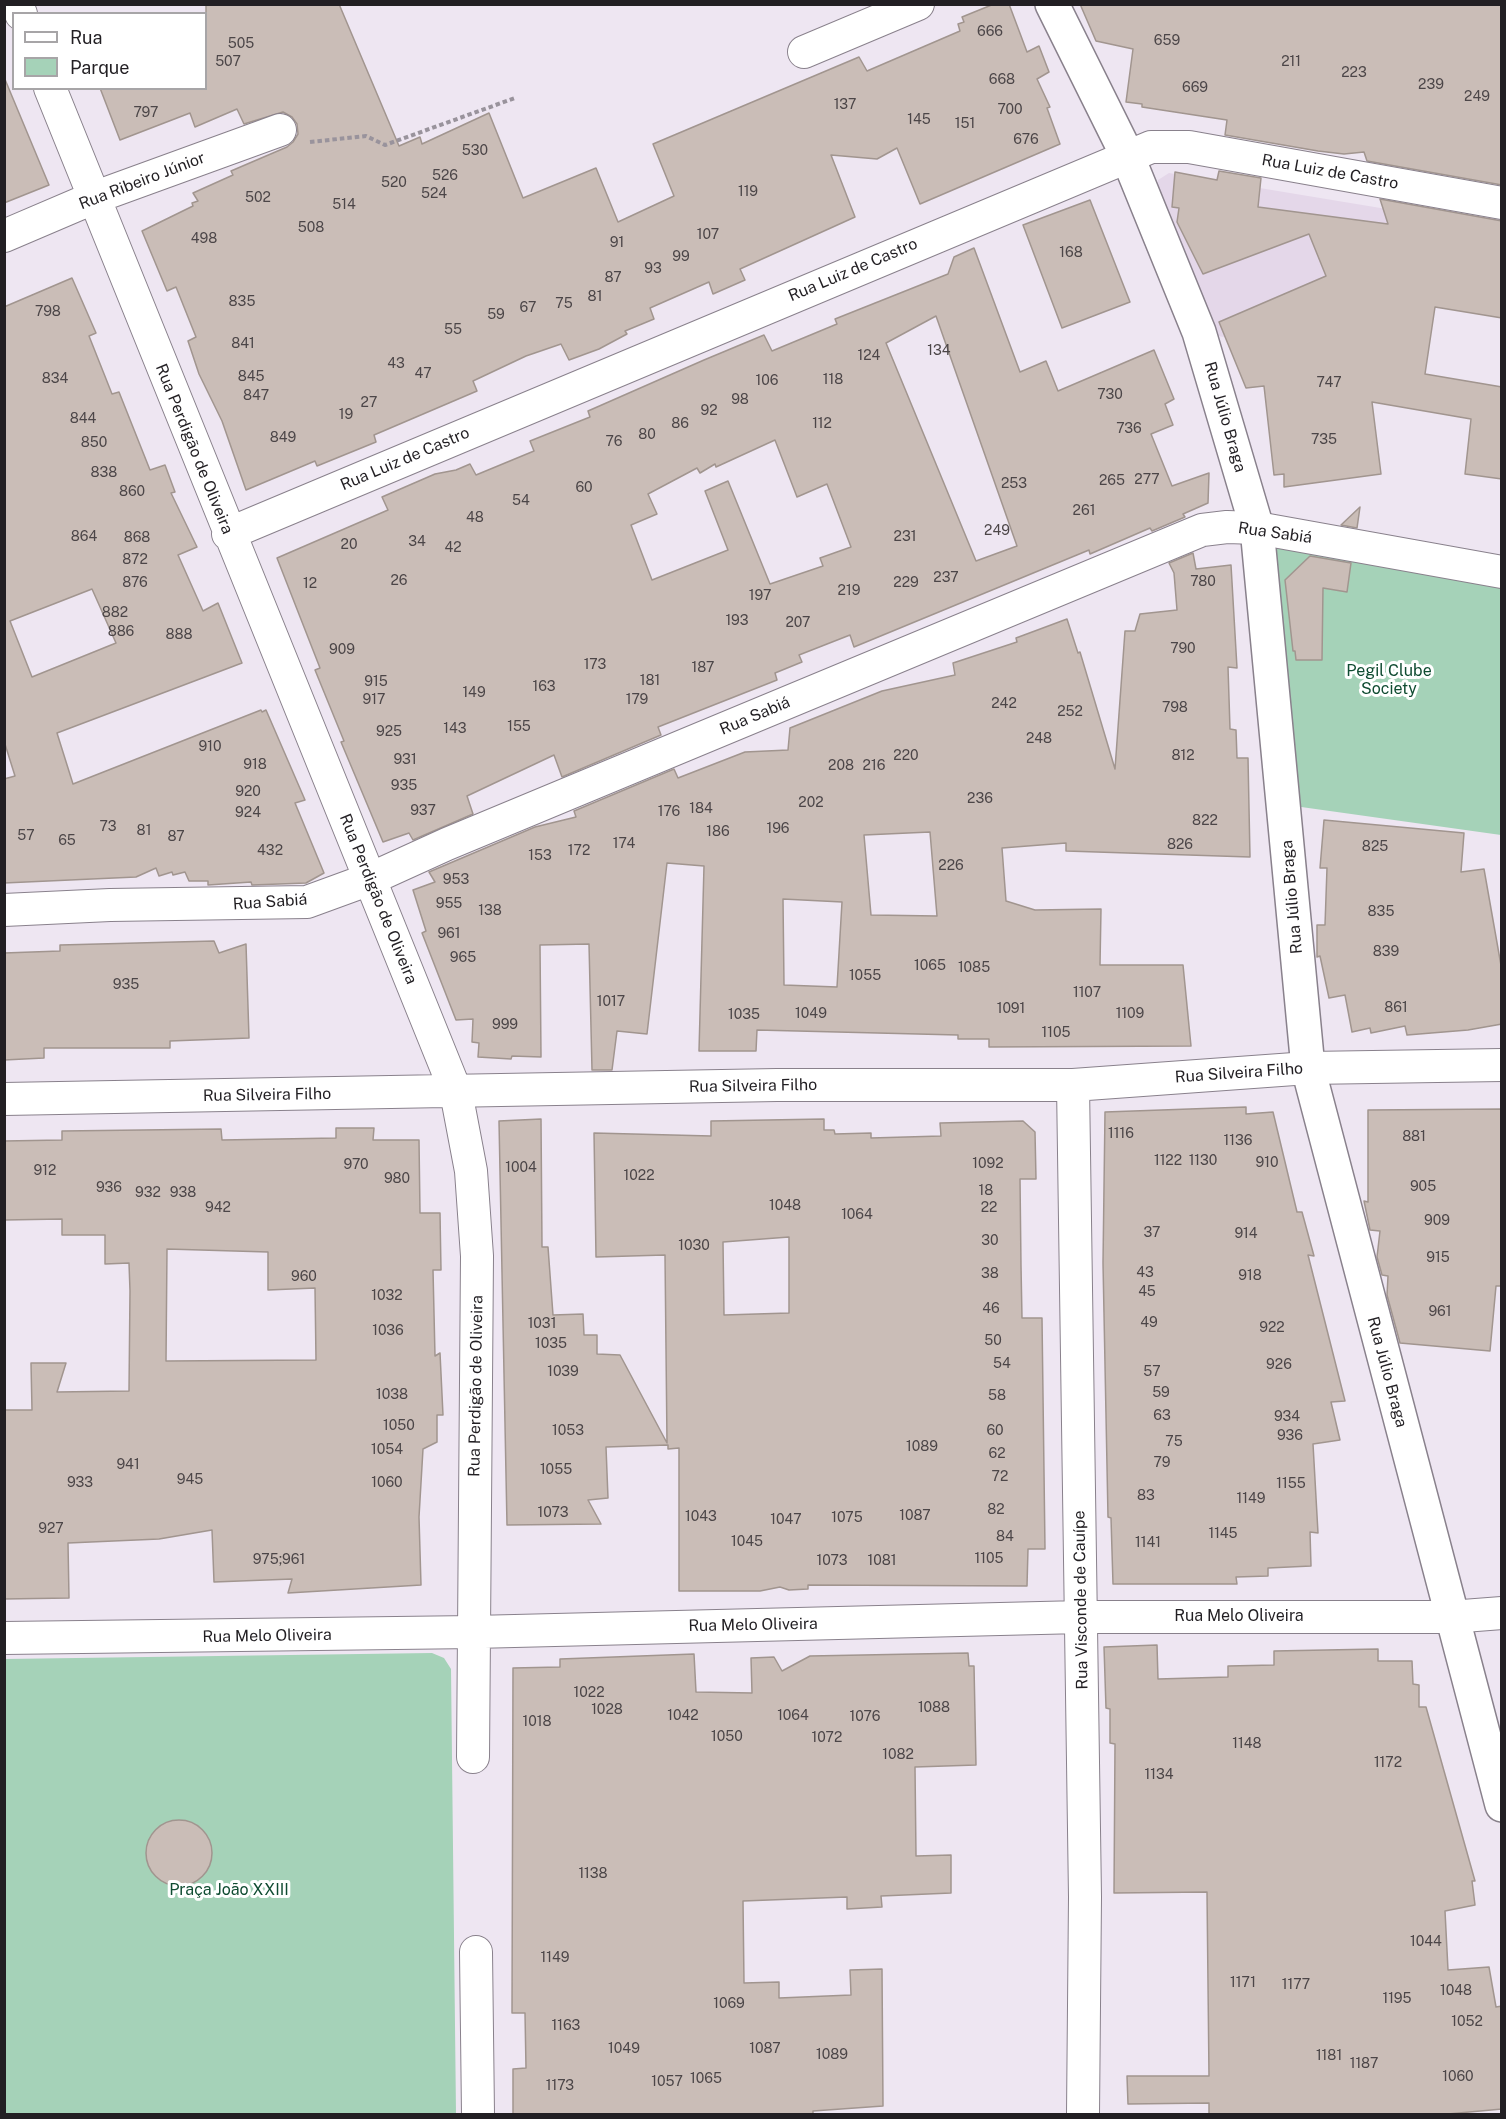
<!DOCTYPE html>
<meta charset="utf-8">
<style>
body{margin:0}
#map{position:relative;width:1506px;height:2119px;overflow:hidden;background:#eee6f2;font-family:"Public Sans",sans-serif}
canvas{display:block}
.frame{position:absolute;inset:0;border:6px solid #221f23;pointer-events:none}
.legend{position:absolute;left:12px;top:12px;width:195px;height:78px;box-sizing:border-box;background:#fff;border:2px solid #a7a5a7;margin:0;padding:8px 10px;list-style:none;font-size:18px;color:#221f23}
.legend li{display:flex;align-items:center;gap:12px;height:30px}
.legend b{width:30px;border:2px solid #a7a5a7}
</style>
<div id="map">
<canvas width="1506" height="2119"></canvas>
<div class="frame"></div>
<ul class="legend">
<li><b style="height:8px;background:#fff"></b>Rua</li>
<li><b style="height:16px;background:#a5d2b8"></b>Parque</li>
</ul>
</div>
<script>
const ctx = document.querySelector('canvas').getContext('2d');
ctx.lineJoin = 'round';
function fillPath(path, color) { ctx.fillStyle = color; ctx.fill(path, 'evenodd'); }
function stroke(path, color, width, dash) { ctx.strokeStyle = color; ctx.lineWidth = width; ctx.lineCap = dash ? 'butt' : 'round'; ctx.setLineDash(dash || []); ctx.stroke(path); }
function drawText(font, color, halo, rows, align = 'center') {
  ctx.font = font + ' "Public Sans",sans-serif'; ctx.lineWidth = 6; ctx.setLineDash([]); ctx.textBaseline = 'middle'; ctx.strokeStyle = halo; ctx.fillStyle = color; for (const [text, x, y, turn = 0] of rows) {
    ctx.save(); ctx.translate(x, y); ctx.rotate((+turn || 0) * Math.PI / 180); ctx.textAlign = isNaN(turn) ? turn : align; if (halo) ctx.strokeText(text, 0, 0); ctx.fillText(text, 0, 0); ctx.restore();
  }
}
fillPath(new Path2D(`
 M 1169,173 L 1447,219 L 1425,374 L 1218,336 L 1156,188 L 1158,180 Z`), '#e4d7e9');
fillPath(new Path2D(`
 M 1264,540 L 1501,584 L 1501,835 L 1287,805 Z
 M 432,1653 L 444,1658 L 451,1669 L 456,2114 L 5,2114 L 5,1659 Z`), '#a5d2b8');
const building = new Path2D(`
 M 206,4 L 339,4 L 399,146 L 420,137 L 422,144 L 489,113 L 523,198 L 596,168 L 618,222 L 674,196 L 653,144 L 859,57 L 867,71 L 960,31 L 958,24 L 964,22 L 962,17 L 994,4 L 1009,4 L 1027,52 L 1039,46 L 1049,72 L 1037,79 L 1050,107 L 1047,108 L 1060,144 L 920,204 L 897,148 L 877,159 L 831,155 L 855,217 L 740,269 L 745,280 L 713,294 L 709,282 L 650,308 L 654,319 L 625,331 L 627,334 L 599,349 L 569,360 L 561,344 L 526,356 L 473,381 L 477,391 L 374,435 L 376,442 L 317,466 L 315,461 L 246,490 L 222,421 L 199,374 L 188,341 L 196,337 L 176,287 L 167,291 L 142,231 L 193,206 L 192,203 L 198,201 L 193,193 L 233,175 L 231,171 L 287,147 L 293,142 L 298,134 L 297,124 L 292,117 L 283,112 L 244,124 L 237,109 L 195,127 L 190,113 L 120,140 L 100,88 L 206,88 Z
 M 1080,4 L 1502,4 L 1502,185 L 1367,161 L 1364,152 L 1344,154 L 1318,151 L 1225,135 L 1227,120 L 1142,107 L 1142,104 L 1126,102 L 1133,49 L 1096,41 Z
 M 4,77 L 49,185 L 4,203 Z
 M 1219,171 L 1261,178 L 1258,207 L 1388,224 L 1380,199 L 1502,221 L 1502,318 L 1435,307 L 1425,374 L 1502,387 L 1502,479 L 1465,474 L 1471,419 L 1372,402 L 1381,474 L 1284,487 L 1284,474 L 1274,475 L 1264,386 L 1246,388 L 1219,322 L 1326,276 L 1309,234 L 1203,274 L 1177,222 L 1179,208 L 1172,207 L 1175,172 L 1217,180 Z
 M 1090,200 L 1130,302 L 1062,328 L 1023,225 Z
 M 974,248 L 1020,372 L 1046,361 L 1058,391 L 1154,350 L 1174,399 L 1165,404 L 1173,425 L 1151,434 L 1172,486 L 1209,473 L 1208,503 L 1183,514 L 1185,517 L 1152,531 L 1150,528 L 1090,554 L 1089,550 L 854,647 L 850,635 L 799,655 L 802,662 L 775,673 L 777,680 L 658,727 L 661,735 L 562,777 L 554,755 L 467,796 L 473,814 L 413,840 L 409,833 L 383,842 L 341,742 L 344,741 L 315,670 L 320,668 L 277,558 L 388,510 L 382,497 L 435,474 L 456,470 L 470,464 L 476,475 L 534,451 L 530,441 L 590,417 L 588,411 L 704,360 L 764,335 L 772,351 L 837,324 L 835,319 L 948,274 L 954,257 ZM 936,316 L 1017,546 L 976,561 L 886,343 ZM 775,440 L 797,497 L 827,484 L 851,547 L 820,558 L 823,566 L 770,584 L 728,481 L 705,491 L 728,550 L 652,580 L 631,525 L 657,514 L 648,494 L 697,468 L 700,473 L 715,464 L 716,467 Z
 M 72,278 L 96,333 L 89,336 L 112,394 L 119,392 L 150,470 L 165,465 L 175,492 L 171,493 L 197,547 L 178,555 L 203,611 L 218,603 L 242,663 L 57,733 L 73,784 L 261,710 L 262,712 L 266,710 L 305,800 L 295,803 L 324,873 L 306,883 L 252,885 L 251,882 L 208,885 L 208,881 L 189,881 L 185,872 L 173,875 L 172,872 L 159,876 L 156,868 L 136,877 L 4,883 L 4,779 L 15,776 L 4,741 L 4,307 ZM 92,589 L 116,643 L 32,677 L 10,621 Z
 M 1360,507 L 1357,528 L 1341,525 Z
 M 1193,553 L 1196,569 L 1231,565 L 1237,668 L 1228,667 L 1230,729 L 1236,730 L 1237,758 L 1248,758 L 1250,857 L 1066,851 L 1066,843 L 1002,848 L 1006,901 L 1035,910 L 1101,909 L 1100,965 L 1183,965 L 1191,1046 L 989,1047 L 989,1039 L 958,1039 L 958,1035 L 757,1030 L 756,1051 L 699,1051 L 704,866 L 667,863 L 647,1034 L 617,1031 L 612,1070 L 592,1070 L 589,944 L 540,945 L 541,1057 L 512,1056 L 511,1059 L 478,1057 L 479,1043 L 472,1042 L 473,1019 L 456,1020 L 422,933 L 426,931 L 413,890 L 435,882 L 429,872 L 535,827 L 576,817 L 574,811 L 674,769 L 678,778 L 745,752 L 788,750 L 790,728 L 882,691 L 955,675 L 953,663 L 1017,642 L 1016,638 L 1067,619 L 1078,653 L 1080,652 L 1115,769 L 1125,631 L 1135,631 L 1140,614 L 1177,610 L 1174,573 L 1169,563 ZM 930,832 L 937,916 L 871,915 L 864,835 ZM 783,899 L 842,902 L 837,987 L 784,985 Z
 M 1310,556 L 1351,563 L 1347,592 L 1323,588 L 1322,660 L 1296,660 L 1295,651 L 1293,651 L 1285,580 Z
 M 1324,820 L 1464,833 L 1461,872 L 1484,869 L 1502,971 L 1502,1024 L 1468,1030 L 1407,1035 L 1405,1026 L 1371,1033 L 1370,1028 L 1352,1032 L 1345,995 L 1329,998 L 1320,956 L 1317,957 L 1317,925 L 1325,925 L 1327,868 L 1320,868 Z
 M 214,941 L 219,953 L 246,944 L 249,1038 L 170,1041 L 170,1048 L 44,1048 L 44,1058 L 4,1060 L 4,953 L 60,951 L 60,945 Z
 M 1246,1107 L 1246,1114 L 1273,1112 L 1297,1212 L 1302,1212 L 1314,1256 L 1308,1255 L 1345,1401 L 1331,1402 L 1340,1440 L 1313,1444 L 1318,1533 L 1310,1532 L 1311,1566 L 1268,1568 L 1268,1576 L 1236,1577 L 1237,1584 L 1113,1584 L 1111,1518 L 1108,1517 L 1103,1263 L 1105,1112 Z
 M 1502,1109 L 1502,1286 L 1496,1286 L 1490,1351 L 1400,1343 L 1387,1295 L 1388,1276 L 1382,1275 L 1377,1257 L 1380,1231 L 1370,1230 L 1364,1201 L 1368,1202 L 1368,1110 Z
 M 541,1119 L 542,1247 L 548,1247 L 553,1315 L 583,1314 L 584,1335 L 597,1335 L 597,1354 L 620,1355 L 667,1443 L 665,1255 L 596,1257 L 594,1133 L 711,1136 L 711,1121 L 824,1119 L 824,1130 L 834,1130 L 835,1134 L 871,1133 L 871,1138 L 941,1136 L 940,1123 L 1023,1121 L 1035,1132 L 1036,1179 L 1020,1179 L 1021,1266 L 1022,1318 L 1042,1318 L 1045,1549 L 1028,1549 L 1027,1586 L 808,1585 L 808,1589 L 789,1590 L 780,1587 L 760,1591 L 679,1591 L 679,1448 L 668,1449 L 668,1445 L 606,1447 L 608,1498 L 588,1500 L 601,1524 L 507,1525 L 499,1121 ZM 789,1237 L 789,1313 L 724,1315 L 723,1242 Z
 M 336,1128 L 374,1128 L 373,1140 L 419,1140 L 420,1213 L 440,1213 L 441,1270 L 433,1270 L 435,1356 L 440,1353 L 443,1415 L 437,1415 L 437,1442 L 423,1449 L 419,1517 L 421,1585 L 288,1593 L 292,1579 L 214,1582 L 212,1530 L 159,1539 L 68,1543 L 69,1598 L 4,1599 L 4,1410 L 32,1410 L 31,1363 L 66,1363 L 57,1392 L 129,1391 L 130,1291 L 129,1263 L 105,1264 L 105,1235 L 62,1235 L 62,1219 L 4,1220 L 4,1141 L 62,1140 L 62,1131 L 221,1129 L 222,1140 L 336,1138 ZM 167,1249 L 268,1252 L 268,1290 L 315,1288 L 316,1360 L 166,1361 Z
 M 1157,1645 L 1158,1679 L 1228,1677 L 1228,1666 L 1274,1665 L 1274,1651 L 1378,1649 L 1378,1661 L 1412,1661 L 1413,1684 L 1419,1685 L 1419,1707 L 1426,1707 L 1475,1881 L 1472,1881 L 1475,1905 L 1445,1911 L 1448,1970 L 1489,1967 L 1496,2007 L 1502,2006 L 1502,2109 L 1437,2115 L 1209,2115 L 1209,2103 L 1128,2104 L 1127,2076 L 1209,2076 L 1207,1892 L 1114,1893 L 1115,1744 L 1110,1743 L 1110,1709 L 1106,1708 L 1104,1647 Z
 M 968,1653 L 969,1666 L 974,1666 L 976,1765 L 915,1767 L 916,1856 L 951,1855 L 951,1893 L 881,1896 L 882,1907 L 847,1909 L 847,1897 L 743,1901 L 744,1983 L 779,1982 L 779,1998 L 851,1995 L 850,1970 L 882,1969 L 883,2106 L 813,2111 L 813,2115 L 513,2115 L 513,2069 L 526,2068 L 525,2013 L 512,2013 L 513,1668 L 560,1667 L 560,1659 L 694,1654 L 696,1692 L 752,1693 L 751,1658 L 774,1657 L 782,1671 L 810,1656 Z
 M146 1853a33 33 0 1 1 66 0a33 33 0 1 1-66 0Z`);
fillPath(building, '#cabdb7');
stroke(building, '#a1958f', 1.5);
const street = new Path2D(`
 M 17,4 L 21,14
 M 804,52 L 918,4
 M 50,88 L 456,1092 L 471,1171 L 477,1256 L 473,1757
 M 4,236 L 93,198 L 280,130
 M 228,534 L 1151,147 L 1189,147 L 1502,203
 M 4,910 L 110,905 L 307,902 L 370,879 L 447,844 L 1202,530 L 1227,527 L 1257,528 L 1502,572
 M 1073,1085 L 1085,1897 L 1083,2114
 M 4,1099 L 777,1085 L 1073,1085 L 1308,1068 L 1502,1065
 M 4,1638 L 474,1632 L 1081,1617 L 1450,1617 L 1502,1613
 M 476,1952 L 478,2114`);
const secondary = new Path2D(`
 M 1052,4 L 1127,155 L 1199,332 L 1257,528 L 1308,1068 L 1502,1805`);
stroke(street, '#89818c', 34);
stroke(secondary, '#89818c', 36);
stroke(new Path2D(`
 M 310,142 L 366,136 L 385,145 L 515,98`), '#99939c', 4, [4.5, 3]);
stroke(street, '#fff', 32);
stroke(secondary, '#fff', 33);
drawText('14px', '#4c4648', null, [
 ["666",990,32],
 ["659",1167,41],
 ["505",241,44],
 ["507",228,62],
 ["211",1291,62],
 ["223",1354,73],
 ["668",1002,80],
 ["239",1431,85],
 ["669",1195,88],
 ["249",1477,97],
 ["137",845,105],
 ["700",1010,110],
 ["797",146,113],
 ["145",919,120],
 ["151",965,124],
 ["676",1026,140],
 ["530",475,151],
 ["526",445,176],
 ["520",394,183],
 ["119",748,192],
 ["524",434,194],
 ["502",258,198],
 ["514",344,205],
 ["508",311,228],
 ["107",708,235],
 ["498",204,239],
 ["91",617,243],
 ["168",1071,253],
 ["99",681,257],
 ["93",653,269],
 ["87",613,278],
 ["81",595,297],
 ["835",242,302],
 ["75",564,304],
 ["67",528,308],
 ["798",48,312],
 ["59",496,315],
 ["55",453,330],
 ["841",243,344],
 ["134",939,351],
 ["124",869,356],
 ["43",396,364],
 ["47",423,374],
 ["845",251,377],
 ["834",55,379],
 ["118",833,380],
 ["106",767,381],
 ["747",1329,383],
 ["730",1110,395],
 ["847",256,396],
 ["98",740,400],
 ["27",369,403],
 ["92",709,411],
 ["19",346,415],
 ["844",83,419],
 ["86",680,424],
 ["112",822,424],
 ["736",1129,429],
 ["80",647,435],
 ["849",283,438],
 ["735",1324,440],
 ["76",614,442],
 ["850",94,443],
 ["838",104,473],
 ["277",1147,480],
 ["265",1112,481],
 ["253",1014,484],
 ["60",584,488],
 ["860",132,492],
 ["54",521,501],
 ["261",1084,511],
 ["48",475,518],
 ["249",997,531],
 ["864",84,537],
 ["231",905,537],
 ["868",137,538],
 ["34",417,542],
 ["20",349,545],
 ["42",453,548],
 ["872",135,560],
 ["237",946,578],
 ["26",399,581],
 ["780",1203,582],
 ["876",135,583],
 ["229",906,583],
 ["12",310,584],
 ["219",849,591],
 ["197",760,596],
 ["882",115,613],
 ["193",737,621],
 ["207",798,623],
 ["886",121,632],
 ["888",179,635],
 ["790",1183,649],
 ["909",342,650],
 ["173",595,665],
 ["187",703,668],
 ["181",650,681],
 ["915",376,682],
 ["163",544,687],
 ["149",474,693],
 ["917",374,700],
 ["179",637,700],
 ["242",1004,704],
 ["798",1175,708],
 ["252",1070,712],
 ["155",519,727],
 ["143",455,729],
 ["925",389,732],
 ["248",1039,739],
 ["910",210,747],
 ["220",906,756],
 ["812",1183,756],
 ["931",405,760],
 ["918",255,765],
 ["208",841,766],
 ["216",874,766],
 ["935",404,786],
 ["920",248,792],
 ["236",980,799],
 ["202",811,803],
 ["184",701,809],
 ["937",423,811],
 ["176",669,812],
 ["924",248,813],
 ["822",1205,821],
 ["73",108,827],
 ["196",778,829],
 ["81",144,831],
 ["186",718,832],
 ["57",26,836],
 ["87",176,837],
 ["65",67,841],
 ["174",624,844],
 ["826",1180,845],
 ["825",1375,847],
 ["432",270,851],
 ["172",579,851],
 ["153",540,856],
 ["226",951,866],
 ["953",456,880],
 ["955",449,904],
 ["138",490,911],
 ["835",1381,912],
 ["961",449,934],
 ["839",1386,952],
 ["965",463,958],
 ["1065",930,966],
 ["1085",974,968],
 ["1055",865,976],
 ["935",126,985],
 ["1107",1087,993],
 ["1017",611,1002],
 ["861",1396,1008],
 ["1091",1011,1009],
 ["1049",811,1014],
 ["1109",1130,1014],
 ["1035",744,1015],
 ["999",505,1025],
 ["1105",1056,1033],
 ["1116",1121,1134],
 ["881",1414,1137],
 ["1136",1238,1141],
 ["1122",1168,1161],
 ["1130",1203,1161],
 ["910",1267,1163],
 ["1092",988,1164],
 ["970",356,1165],
 ["1004",521,1168],
 ["912",45,1171],
 ["1022",639,1176],
 ["980",397,1179],
 ["905",1423,1187],
 ["936",109,1188],
 ["18",986,1191],
 ["932",148,1193],
 ["938",183,1193],
 ["1048",785,1206],
 ["942",218,1208],
 ["22",989,1208],
 ["1064",857,1215],
 ["909",1437,1221],
 ["37",1152,1233],
 ["914",1246,1234],
 ["30",990,1241],
 ["1030",694,1246],
 ["915",1438,1258],
 ["43",1145,1273],
 ["38",990,1274],
 ["918",1250,1276],
 ["960",304,1277],
 ["45",1147,1292],
 ["1032",387,1296],
 ["46",991,1309],
 ["961",1440,1312],
 ["49",1149,1323],
 ["1031",542,1324],
 ["922",1272,1328],
 ["1036",388,1331],
 ["50",993,1341],
 ["1035",551,1344],
 ["54",1002,1364],
 ["926",1279,1365],
 ["1039",563,1372],
 ["57",1152,1372],
 ["59",1161,1393],
 ["1038",392,1395],
 ["58",997,1396],
 ["63",1162,1416],
 ["934",1287,1417],
 ["1050",399,1426],
 ["1053",568,1431],
 ["60",995,1431],
 ["936",1290,1436],
 ["75",1174,1442],
 ["1089",922,1447],
 ["1054",387,1450],
 ["62",997,1454],
 ["79",1162,1463],
 ["941",128,1465],
 ["1055",556,1470],
 ["72",1000,1477],
 ["945",190,1480],
 ["933",80,1483],
 ["1060",387,1483],
 ["1155",1291,1484],
 ["83",1146,1496],
 ["1149",1251,1499],
 ["82",996,1510],
 ["1073",553,1513],
 ["1087",915,1516],
 ["1043",701,1517],
 ["1075",847,1518],
 ["1047",786,1520],
 ["927",51,1529],
 ["1145",1223,1534],
 ["84",1005,1537],
 ["1045",747,1542],
 ["1141",1148,1543],
 ["1105",989,1559],
 ["975;961",279,1560],
 ["1073",832,1561],
 ["1081",882,1561],
 ["1022",589,1693],
 ["1088",934,1708],
 ["1028",607,1710],
 ["1042",683,1716],
 ["1064",793,1716],
 ["1076",865,1717],
 ["1018",537,1722],
 ["1050",727,1737],
 ["1072",827,1738],
 ["1148",1247,1744],
 ["1082",898,1755],
 ["1172",1388,1763],
 ["1134",1159,1775],
 ["1138",593,1874],
 ["1044",1426,1942],
 ["1149",555,1958],
 ["1171",1243,1983],
 ["1177",1296,1985],
 ["1048",1456,1991],
 ["1195",1397,1999],
 ["1069",729,2004],
 ["1052",1467,2022],
 ["1163",566,2026],
 ["1049",624,2049],
 ["1087",765,2049],
 ["1089",832,2055],
 ["1181",1329,2056],
 ["1187",1364,2064],
 ["1060",1458,2077],
 ["1065",706,2079],
 ["1057",667,2082],
 ["1173",560,2086]
]);
drawText('16px', '#221f23', '#fff', [
 ["Rua Luiz de Castro",1330,172,10],
 ["Rua Ribeiro Júnior",142,181,-21],
 ["Rua Luiz de Castro",853,270,-23],
 ["Rua Júlio Braga",1225,417,74],
 ["Rua Perdigão de Oliveira",194,449,68],
 ["Rua Luiz de Castro",405,459,-23],
 ["Rua Sabiá",1275,533,8],
 ["Rua Sabiá",755,716,-23],
 ["Rua Júlio Braga",1292,897,-95],
 ["Rua Perdigão de Oliveira",378,899,68],
 ["Rua Sabiá",270,902,-4],
 ["Rua Silveira Filho",1239,1073,-4],
 ["Rua Silveira Filho",753,1086,-1],
 ["Rua Silveira Filho",267,1095,-1],
 ["Rua Júlio Braga",1387,1372,75],
 ["Rua Perdigão de Oliveira",476,1386,-89],
 ["Rua Visconde de Cauípe",1081,1600,-91],
 ["Rua Melo Oliveira",1239,1616],
 ["Rua Melo Oliveira",753,1625,-1],
 ["Rua Melo Oliveira",267,1636,-1]
]);
drawText('16px', '#104c32', '#fff', [
 ["Pegil Clube",1389,671],
 ["Society",1389,689],
 ["Praça João XXIII",229,1890]
]);
</script>
